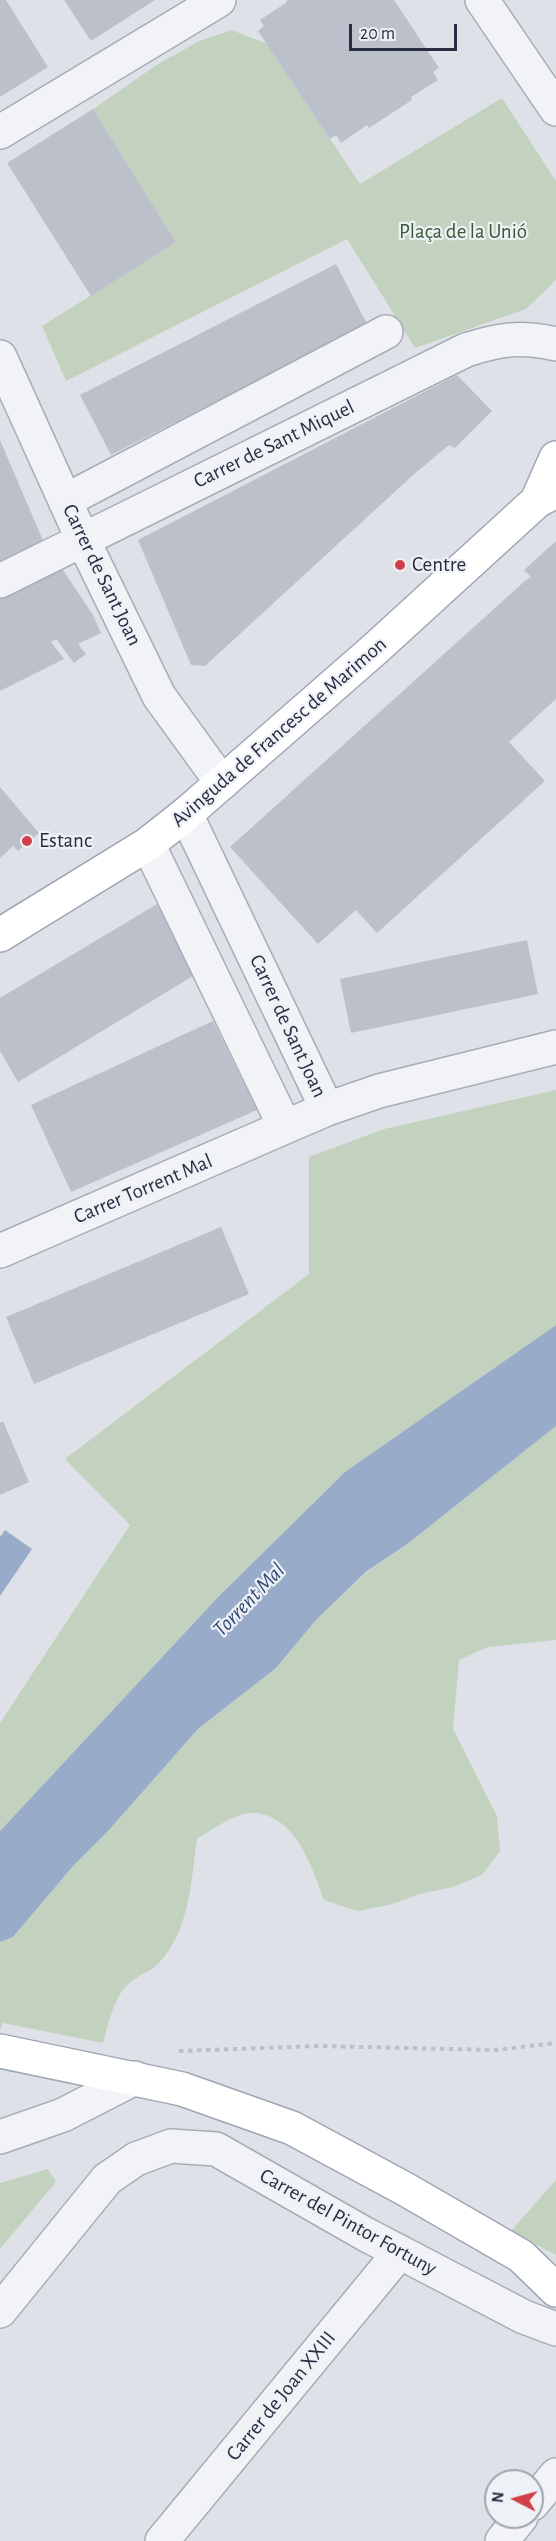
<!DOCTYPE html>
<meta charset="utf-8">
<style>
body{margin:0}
#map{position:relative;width:556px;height:2541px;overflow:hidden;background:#dee2e8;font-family:"Alegreya Sans",sans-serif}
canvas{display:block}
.north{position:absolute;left:484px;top:2469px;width:60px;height:60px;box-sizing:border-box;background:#eef1f6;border:2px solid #9ea3ad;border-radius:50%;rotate:276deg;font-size:16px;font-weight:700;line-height:24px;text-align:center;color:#272e40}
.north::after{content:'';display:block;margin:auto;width:21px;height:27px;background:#d1404a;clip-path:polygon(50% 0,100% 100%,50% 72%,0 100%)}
.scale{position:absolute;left:349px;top:24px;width:108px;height:27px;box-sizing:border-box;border:3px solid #272e40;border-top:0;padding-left:8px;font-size:18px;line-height:21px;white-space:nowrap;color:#272e40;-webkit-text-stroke:4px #eef1f6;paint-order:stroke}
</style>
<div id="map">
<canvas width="556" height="2541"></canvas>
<div class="north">N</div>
<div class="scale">20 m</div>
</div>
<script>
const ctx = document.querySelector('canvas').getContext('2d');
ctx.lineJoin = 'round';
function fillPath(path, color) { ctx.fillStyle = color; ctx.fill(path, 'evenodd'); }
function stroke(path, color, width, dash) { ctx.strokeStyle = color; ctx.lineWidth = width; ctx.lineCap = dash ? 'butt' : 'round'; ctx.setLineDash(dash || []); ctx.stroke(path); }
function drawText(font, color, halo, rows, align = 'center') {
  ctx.font = font + ' "Alegreya Sans",sans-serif'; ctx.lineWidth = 4.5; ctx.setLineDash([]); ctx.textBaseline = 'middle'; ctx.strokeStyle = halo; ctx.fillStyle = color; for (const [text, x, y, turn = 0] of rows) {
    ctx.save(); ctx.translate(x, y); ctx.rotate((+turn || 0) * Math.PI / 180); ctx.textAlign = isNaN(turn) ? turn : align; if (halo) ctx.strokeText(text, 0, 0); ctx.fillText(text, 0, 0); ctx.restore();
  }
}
fillPath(new Path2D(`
 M 232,30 L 267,44 L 360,184 L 502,98 L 556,181 L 556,280 L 526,309 L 415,348 L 347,239 L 66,381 L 42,326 L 176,242 L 93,109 L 158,64 L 199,41 Z
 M 556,1090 L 556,1325 L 345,1472 L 219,1596 L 0,1831 L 0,1723 L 130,1525 L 65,1459 L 309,1274 L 309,1157 L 384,1129 Z
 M 556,1426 L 556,1640 L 488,1647 L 459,1660 L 453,1729 L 497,1816 L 500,1851 L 482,1875 L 453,1887 L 420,1894 L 389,1905 L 357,1911 L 324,1900 C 312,1867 297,1818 256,1813 C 238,1811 212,1830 197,1839 C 191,1881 190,1929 159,1963 C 153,1970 141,1974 132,1981 C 114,1994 109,2023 103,2043 L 3,2023 L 0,2031 L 0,1942 L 13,1937 L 74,1865 L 109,1830 L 198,1729 L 276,1668 L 316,1620 L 368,1571 L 406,1545 Z
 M 48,2169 L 56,2182 L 0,2249 L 0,2183 Z
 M 556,2180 L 556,2255 L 511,2231 Z`), '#c3d2bf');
fillPath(new Path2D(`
 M 556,1325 L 556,1426 L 406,1545 L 367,1571 L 316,1620 L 276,1668 L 198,1729 L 109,1830 L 74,1865 L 13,1937 L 0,1942 L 0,1831 L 219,1596 L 345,1472 Z
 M 5,1530 L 32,1549 L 0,1596 L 0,1537 Z`), '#98acca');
fillPath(new Path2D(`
 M 0,0 L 6,0 L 48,67 L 0,97 Z
 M 64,0 L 155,0 L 91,41 Z
 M 287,0 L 394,0 L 439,68 L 433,72 L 438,80 L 411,97 L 412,100 L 369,128 L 367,125 L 341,143 L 336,135 L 330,139 L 258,31 L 264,26 L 260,20 L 287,2 Z
 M 93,109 L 176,242 L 91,296 L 7,163 Z
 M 336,264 L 367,324 L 111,455 L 80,395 Z
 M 457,375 L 492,411 L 455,448 L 449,445 L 412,476 L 205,666 L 191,665 L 138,540 Z
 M 0,440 L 45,545 L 0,567 Z
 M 556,541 L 556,699 L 509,742 L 545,781 L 377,933 L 356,910 L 318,944 L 230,847 L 526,580 L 531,577 L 524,570 Z
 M 59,564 L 93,615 L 101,633 L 78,644 L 86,654 L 74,663 L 56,639 L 51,642 L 64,659 L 0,691 L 0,593 Z
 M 0,787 L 39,833 L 18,851 L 13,846 L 0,858 Z
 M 157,904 L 193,976 L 18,1082 L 0,1051 L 0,998 Z
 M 527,940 L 538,994 L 351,1033 L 340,979 Z
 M 213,1021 L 257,1110 L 71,1192 L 31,1105 Z
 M 221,1227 L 249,1294 L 34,1384 L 6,1317 Z
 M 3,1421 L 29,1482 L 0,1495 L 0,1423 Z`), '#bcc0cb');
const minor = new Path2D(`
 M 482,0 L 556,109
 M 0,132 L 219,0
 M 0,357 L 82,538 L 159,696 L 222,783
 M 65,501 L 386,332
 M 0,581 L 466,350 C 500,339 521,336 556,344
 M 148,844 L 285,1127 L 327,1109 L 186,814
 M 327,1109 L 379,1091 L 556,1047
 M 0,1251 L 285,1127
 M 0,2137 L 63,2115 L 135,2078
 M 0,2311 L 107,2179 L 136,2159 L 171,2146 L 216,2149 L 365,2234 L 524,2317 L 556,2329
 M 532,2504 L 556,2475
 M 162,2541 L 400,2252
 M 502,2541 L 521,2517`);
const major = new Path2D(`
 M 537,501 L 556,458
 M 0,935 L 148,844 L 186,814 L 375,649 L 537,501 L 556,491
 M 0,2051 L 182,2089 L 292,2128 L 405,2189 L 521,2256 L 556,2290`);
stroke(minor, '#a7acb6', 36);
stroke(major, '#9ea5b4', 36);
stroke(new Path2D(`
 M 179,2051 L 319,2046 L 496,2050 L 556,2043`), '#bcc0c7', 4, [4.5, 4.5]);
stroke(minor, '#f1f3f7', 33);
stroke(major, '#fff', 33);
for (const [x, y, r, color] of [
 [400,565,6,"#d1404a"],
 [27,841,6,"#d1404a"]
]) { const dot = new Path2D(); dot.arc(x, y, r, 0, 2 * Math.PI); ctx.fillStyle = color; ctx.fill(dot); stroke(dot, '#eef1f6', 2); }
drawText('21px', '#385c34', '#eef1f6', [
 ["Plaça de la Unió",463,232]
]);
drawText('21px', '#272e40', '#eef1f6', [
 ["Carrer de Sant Miquel",274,444,-26],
 ["Carrer de Sant Joan",102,575,64],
 ["Avinguda de Francesc de Marimon",279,732,-41],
 ["Carrer de Sant Joan",288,1026,65],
 ["Carrer Torrent Mal",143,1189,-23],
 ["Carrer del Pintor Fortuny",348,2222,29],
 ["Carrer de Joan XXIII",281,2396,-51]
]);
drawText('21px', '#272e40', '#eef1f6', [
 ["Centre",412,565],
 ["Estanc",39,841]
], 'left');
drawText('italic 22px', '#304975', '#eef1f6', [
 ["Torrent Mal",249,1600,-46]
]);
</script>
